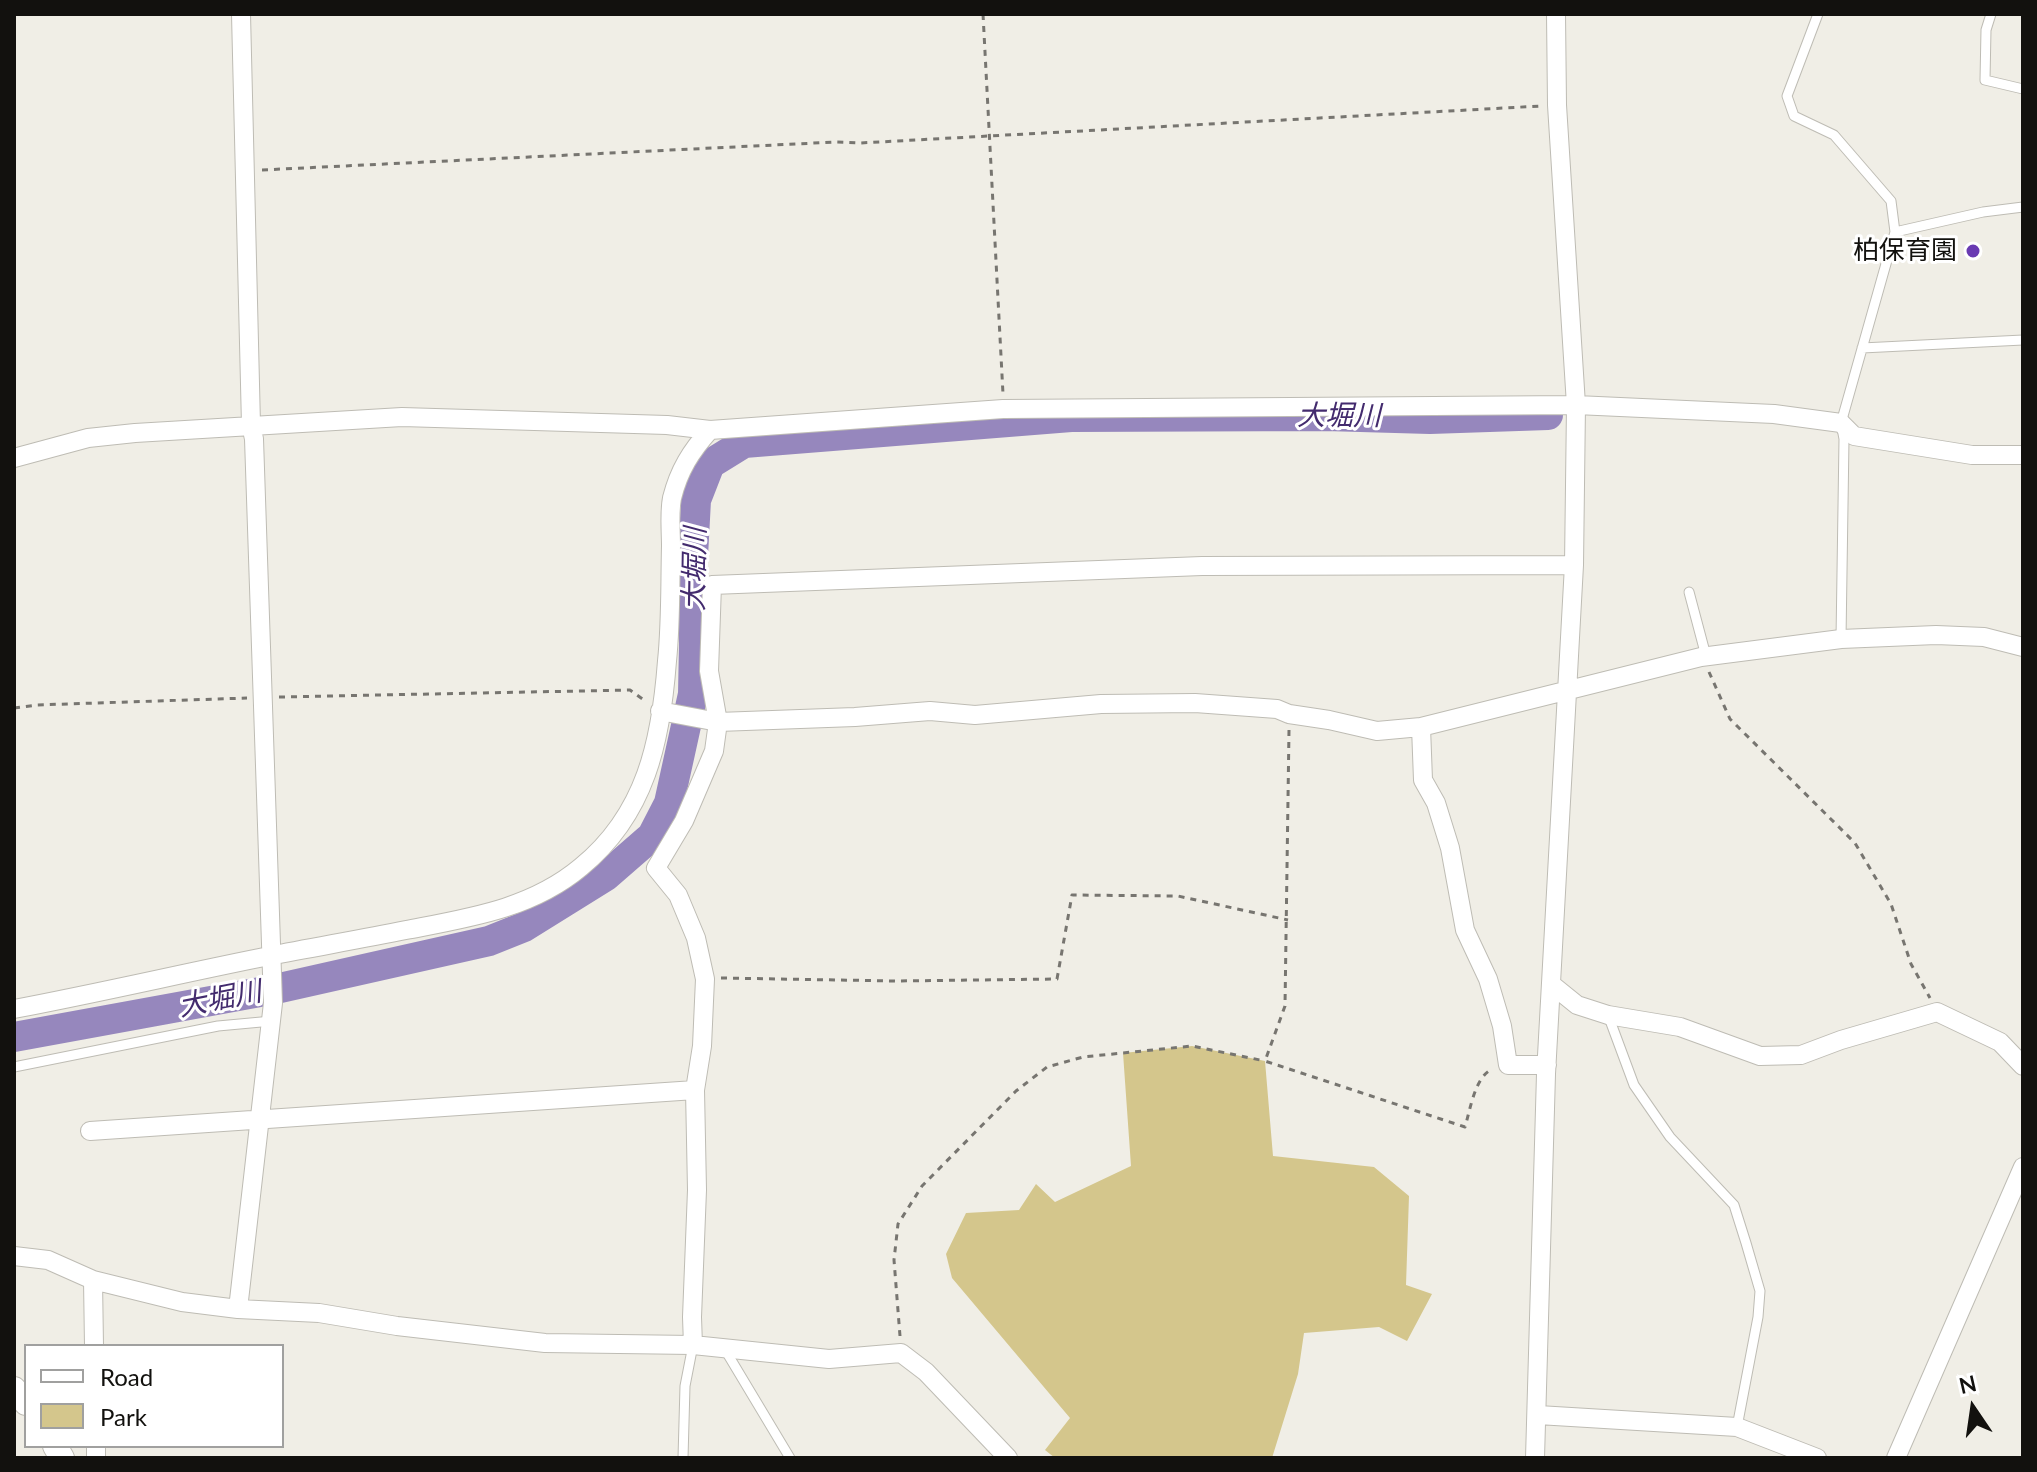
<!DOCTYPE html>
<meta charset="utf-8">
<style>
body{margin:0}
#map{position:relative;width:2037px;height:1472px;overflow:hidden;background:#f0eee6;font-family:Lato,sans-serif}
canvas{display:block}
.frame{position:absolute;inset:0;border:16px solid #12110e;pointer-events:none}
.legend{position:absolute;left:24px;top:1344px;width:260px;height:104px;box-sizing:border-box;background:#fff;border:2px solid #a0a09f;margin:0;padding:10px 14px;list-style:none;font-size:24px;color:#12110e}
.legend li{display:flex;align-items:center;gap:16px;height:40px}
.legend b{width:40px;border:2px solid #a0a09f}
.north{position:absolute;left:1933px;top:1368px;width:80px;height:80px;-webkit-text-stroke:6px #fff;paint-order:stroke;rotate:347deg;font-size:22px;font-weight:700;line-height:32px;text-align:center;color:#12110e}
.north::after{content:'';display:block;margin:auto;width:28px;height:36px;background:#12110e;clip-path:polygon(50% 0,100% 100%,50% 72%,0 100%)}
</style>
<div id="map">
<canvas width="2037" height="1472"></canvas>
<div class="frame"></div>
<ul class="legend">
<li><b style="height:10px;background:#fff"></b>Road</li>
<li><b style="height:22px;background:#d4c68c"></b>Park</li>
</ul>
<div class="north">N</div>
</div>
<script>
const ctx = document.querySelector('canvas').getContext('2d');
ctx.lineJoin = 'round';
function fillPath(path, color) { ctx.fillStyle = color; ctx.fill(path, 'evenodd'); }
function stroke(path, color, width, dash) { ctx.strokeStyle = color; ctx.lineWidth = width; ctx.lineCap = dash ? 'butt' : 'round'; ctx.setLineDash(dash || []); ctx.stroke(path); }
function drawText(font, color, halo, rows, align = 'center') {
  ctx.font = font + ' Lato,"Noto Sans JP",sans-serif'; ctx.lineWidth = 6; ctx.setLineDash([]); ctx.textBaseline = 'middle'; ctx.strokeStyle = halo; ctx.fillStyle = color; for (const [text, x, y, turn = 0] of rows) {
    ctx.save(); ctx.translate(x, y); ctx.rotate((+turn || 0) * Math.PI / 180); ctx.textAlign = isNaN(turn) ? turn : align; if (halo) ctx.strokeText(text, 0, 0); ctx.fillText(text, 0, 0); ctx.restore();
  }
}
fillPath(new Path2D(`
 M 1192,1046 L 1265,1061 L 1273,1156 L 1374,1167 L 1409,1196 L 1406,1285 L 1432,1294 L 1407,1341 L 1379,1327 L 1304,1333 L 1298,1374 L 1272,1458 L 1055,1458 L 1045,1450 L 1070,1418 L 952,1278 L 946,1254 L 966,1213 L 1019,1210 L 1036,1184 L 1055,1202 L 1131,1166 L 1123,1053 Z`), '#d4c68c');
stroke(new Path2D(`
 M 14,1037 L 271,990 L 489,941 L 524,927 L 606,876 L 652,836 L 669,803 L 693,694 L 694,643 L 691,594 L 696,500 L 710,464 L 744,443 L 1071,417 L 1326,416 L 1430,419 L 1548,415`), '#9687bd', 30);
const service = new Path2D(`
 M 1818,14 L 1787,96 L 1794,116 L 1834,135 L 1891,201 L 1895,232 L 1841,423 L 1844,439 L 1841,639
 M 1991,14 L 1986,30 L 1985,80 L 2023,89
 M 1895,232 L 1983,212 L 2023,207
 M 1862,348 L 2023,340
 M 1689,592 L 1706,656
 M 1608,1015 L 1634,1085 L 1670,1137 L 1734,1205 L 1746,1243 L 1760,1291 L 1758,1317 L 1737,1427
 M 14,1067 L 218,1026 L 272,1021
 M 724,1348 L 790,1458
 M 683,1458 L 685,1386 L 693,1345`);
const minor = new Path2D(`
 M 14,458 L 88,438 L 135,433 L 402,417 L 667,425 L 710,430 L 1003,409 L 1576,405 L 1774,414 L 1841,423 L 1854,436 L 1972,455 L 2023,455
 M 660,711 L 718,722 L 855,717 L 930,711 L 975,715 L 1101,704 L 1195,703 L 1277,709 L 1289,714 L 1329,720 L 1377,731 L 1421,727 L 1701,657 L 1841,639 L 1936,635 L 1984,637 L 2023,647
 M 1421,727 L 1423,780 L 1436,803 L 1450,848 L 1465,930 L 1488,979 L 1502,1026 L 1508,1065 L 1547,1065
 M 1551,984 L 1577,1005 L 1608,1015 L 1680,1027 L 1760,1056 L 1801,1055 L 1841,1040 L 1937,1012 L 2000,1042 L 2023,1066
 M 14,1009 C 99,993 184,973 269,956 C 315,947 361,939 406,930 C 468,918 531,909 581,867 C 646,814 661,741 667,661 C 671,623 670,585 671,546 C 671,531 669,513 672,498 C 679,470 691,451 710,430
 M 90,1131 L 695,1090
 M 14,1256 L 48,1260 L 93,1280 L 182,1302 L 238,1309 L 319,1313 L 397,1326 L 545,1343 L 693,1345 L 829,1359 L 901,1353 L 926,1372 L 1008,1458
 M 93,1280 L 94,1346
 M 238,1309 L 273,1003 L 254,439 L 251,425 L 241,14
 M 693,1345 L 692,1317 L 697,1190 L 695,1090 L 702,1046 L 705,979 L 696,938 L 678,895 L 656,868 L 684,821 L 714,751 L 718,722 L 709,671 L 712,585 L 1202,566 L 1574,565
 M 1538,1415 L 1737,1427 L 1817,1458
 M 96,1446 L 96,1458
 M 1535,1458 L 1546,1074 L 1574,565 L 1576,405 L 1557,105 L 1556,14
 M 1896,1458 L 2023,1167`);
const secondary = new Path2D(`
 M 14,1389 L 26,1403
 M 55,1446 L 62,1458`);
stroke(service, '#bebcb4', 11);
stroke(minor, '#bebcb4', 20);
stroke(secondary, '#bebcb4', 26);
stroke(new Path2D(`
 M 983,14 L 1003,394
 M 262,170 L 836,142 L 860,143 L 1541,106
 M 1709,672 L 1730,719 L 1855,843 L 1891,904 L 1911,964 L 1930,998
 M 279,697 L 630,690 L 644,700
 M 14,708 L 37,705 L 247,698
 M 1289,730 L 1285,1006 L 1265,1061 L 1465,1127 C 1470,1111 1475,1075 1493,1069
 M 721,978 L 896,981 L 1057,979 L 1072,895 L 1178,896 L 1288,920
 M 900,1336 L 894,1260 L 898,1224 L 922,1186 L 1016,1091 L 1047,1067 L 1083,1057 L 1192,1046 L 1265,1061`), '#777570', 3, [6, 6]);
stroke(service, '#fff', 9);
stroke(minor, '#fff', 18);
stroke(secondary, '#fff', 24);
for (const [x, y, r, color] of [
 [1973,251,8,"#693ab2"]
]) { const dot = new Path2D(); dot.arc(x, y, r, 0, 2 * Math.PI); ctx.fillStyle = color; ctx.fill(dot); stroke(dot, '#fff', 3); }
drawText('26px', '#12110e', '#fff', [
 ["柏保育園",1957,251]
], 'right');
drawText('italic 28px', '#432b6e', '#fff', [
 ["大堀川",1339,416],
 ["大堀川",695,569,-89],
 ["大堀川",220,999,-11]
]);
</script>
